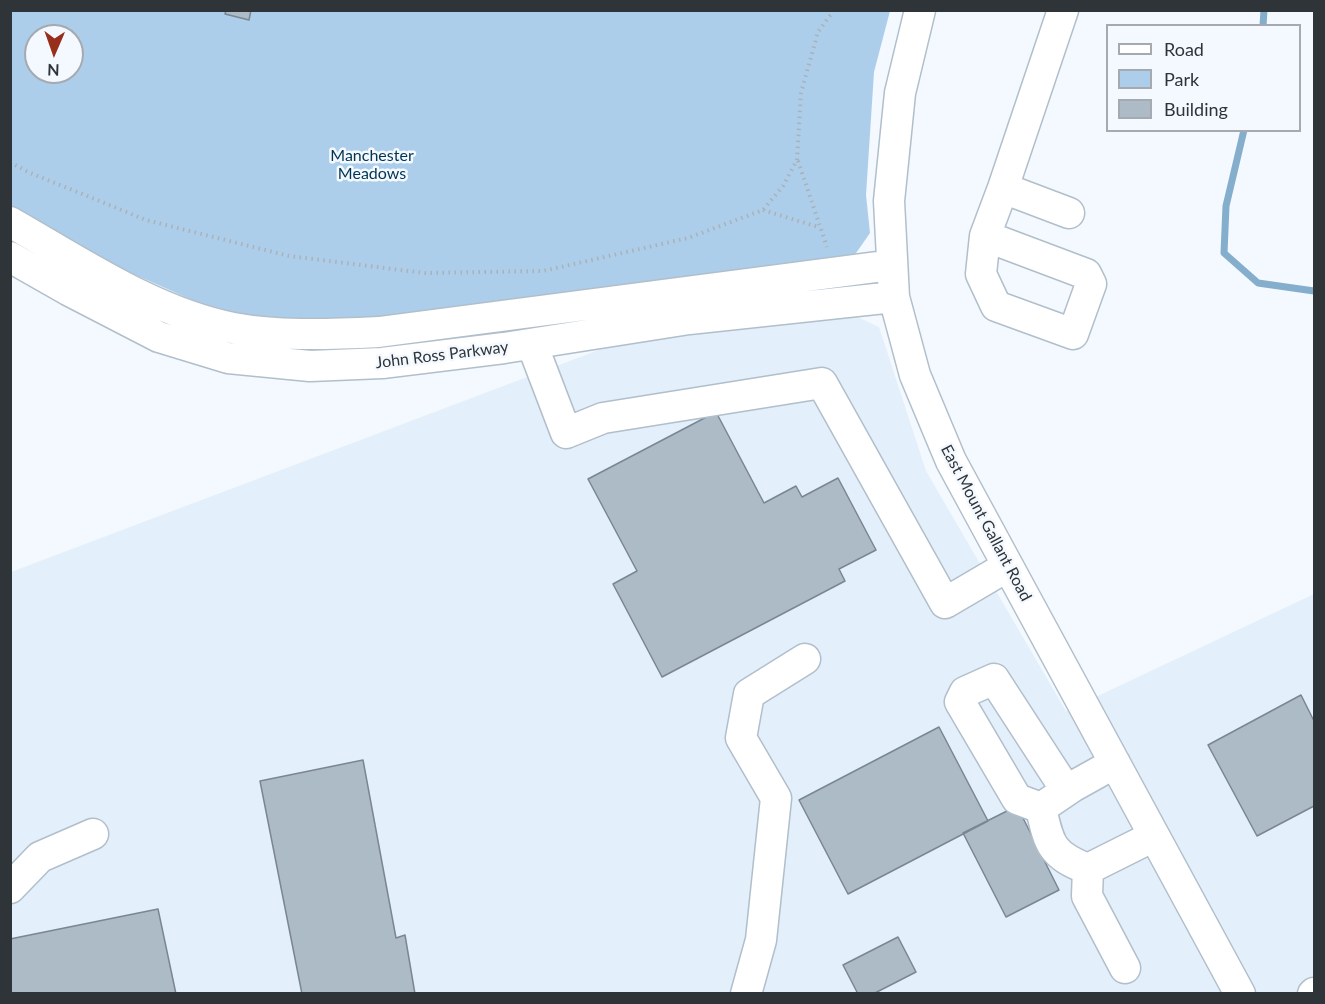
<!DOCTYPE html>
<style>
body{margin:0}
#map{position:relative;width:1325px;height:1004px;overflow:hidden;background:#f3f9fe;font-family:Lato,sans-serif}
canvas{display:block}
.frame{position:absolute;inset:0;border:12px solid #2e3438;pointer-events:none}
.legend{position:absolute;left:1106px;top:24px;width:195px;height:108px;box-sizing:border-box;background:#f3f9fe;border:2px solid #a4aaaf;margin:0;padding:8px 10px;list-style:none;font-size:18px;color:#2e3438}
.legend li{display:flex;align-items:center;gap:12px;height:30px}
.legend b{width:30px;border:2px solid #a4aaaf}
.north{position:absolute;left:24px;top:24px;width:60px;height:60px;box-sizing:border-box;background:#f3f9fe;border:2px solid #a4aaaf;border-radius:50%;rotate:182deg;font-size:16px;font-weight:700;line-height:24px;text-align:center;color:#2e3438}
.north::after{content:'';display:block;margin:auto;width:21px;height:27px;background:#982f1c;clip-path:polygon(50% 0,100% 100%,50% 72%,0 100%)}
</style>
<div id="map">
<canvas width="1325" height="1004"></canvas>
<div class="frame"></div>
<ul class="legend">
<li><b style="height:8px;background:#fff"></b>Road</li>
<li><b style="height:16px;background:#acceea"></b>Park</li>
<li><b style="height:16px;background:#adbbc7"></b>Building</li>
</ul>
<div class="north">N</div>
</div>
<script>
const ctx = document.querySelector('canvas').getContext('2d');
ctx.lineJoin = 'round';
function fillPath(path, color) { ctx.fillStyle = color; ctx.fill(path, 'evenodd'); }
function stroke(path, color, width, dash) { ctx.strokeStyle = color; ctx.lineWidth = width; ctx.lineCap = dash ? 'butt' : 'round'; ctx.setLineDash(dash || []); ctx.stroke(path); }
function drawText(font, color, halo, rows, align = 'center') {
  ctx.font = font + ' Lato,sans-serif'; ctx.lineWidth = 5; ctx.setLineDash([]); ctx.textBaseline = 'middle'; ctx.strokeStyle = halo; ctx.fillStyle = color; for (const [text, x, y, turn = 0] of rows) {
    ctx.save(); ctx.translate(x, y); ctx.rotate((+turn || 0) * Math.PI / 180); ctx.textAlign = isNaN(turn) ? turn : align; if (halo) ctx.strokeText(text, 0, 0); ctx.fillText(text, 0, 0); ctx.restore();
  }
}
fillPath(new Path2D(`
 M 847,312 L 879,327 L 926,471 L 1066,711 L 1314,594 L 1314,993 L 11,994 L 11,572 L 612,345 Z`), '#e3effa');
fillPath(new Path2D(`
 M 11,11 L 890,11 L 874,72 L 866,195 L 870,233 L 854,256 L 373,323 L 233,318 L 88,254 L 11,210 ZM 36,36 L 72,36 L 72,72 L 36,72 Z`), '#acceea');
stroke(new Path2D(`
 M 1263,26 L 1264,10
 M 1244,130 L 1226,206 L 1224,253 L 1258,283 L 1314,291`), '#85adcc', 7);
const building = new Path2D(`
 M 226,10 L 251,10 L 249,20 L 225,14 Z
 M 716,412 L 764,503 L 796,486 L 802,497 L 838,478 L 876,550 L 839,569 L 845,581 L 662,677 L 613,584 L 637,571 L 588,479 Z
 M 1301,695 L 1314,721 L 1314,806 L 1257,836 L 1208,745 Z
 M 939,727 L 988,821 L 848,894 L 799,800 Z
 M 363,760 L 396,938 L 405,935 L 415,994 L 302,994 L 260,781 Z
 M 1017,806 L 1059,890 L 1006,917 L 963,833 Z
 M 158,909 L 176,994 L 10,994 L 10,939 Z
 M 898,937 L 916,972 L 873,994 L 858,994 L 843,965 Z`);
fillPath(building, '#adbbc7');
stroke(building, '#7a8792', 1.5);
const minor = new Path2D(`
 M 920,10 L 900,93 L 889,201 L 894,297 L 915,375 L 951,461 L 1240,994
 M 1063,10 L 1003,188 L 1069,213
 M 10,222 C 80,262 153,312 233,328 C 281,337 331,334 379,332 L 892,265
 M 985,236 L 1086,274 L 1091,284 L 1073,334 L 996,306 L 981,274 L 985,236 L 1003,188
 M 10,257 L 68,290 L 159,337 L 228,358 L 310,366 L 382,363 L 504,348 L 689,319 L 894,297
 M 532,344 L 566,433 L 603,418 L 822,383 L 945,603 L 1008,566
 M 1115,763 L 1072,787 L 1041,808 C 1049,844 1051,855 1088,869 L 1154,836
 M 1041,808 L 1017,799 L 960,702 L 965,692 L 994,679 L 1066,790
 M 1088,869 L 1087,896 L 1125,968
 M 10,888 L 40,857 L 93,834
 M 746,994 L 761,940 L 776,798 L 741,738 L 749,694 L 805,659
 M 1313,994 L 1314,993`);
stroke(minor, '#b1bfcb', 33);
stroke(new Path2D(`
 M 798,161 L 827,247
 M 10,162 L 28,172 L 146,220 L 289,256 L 425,273 L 543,271 L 688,238 L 763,210 L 783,186 L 797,160 L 801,93 L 818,32 L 834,10
 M 763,210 L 818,227`), '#abb1b6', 4, [1.5, 4.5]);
stroke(minor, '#fff', 30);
drawText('16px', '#013453', '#f3f9fe', [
 ["Manchester",372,156],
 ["Meadows",372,174]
]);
drawText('16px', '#2e3438', '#f3f9fe', [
 ["John Ross Parkway",442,355,-7],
 ["East Mount Gallant Road",986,523,62]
]);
</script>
